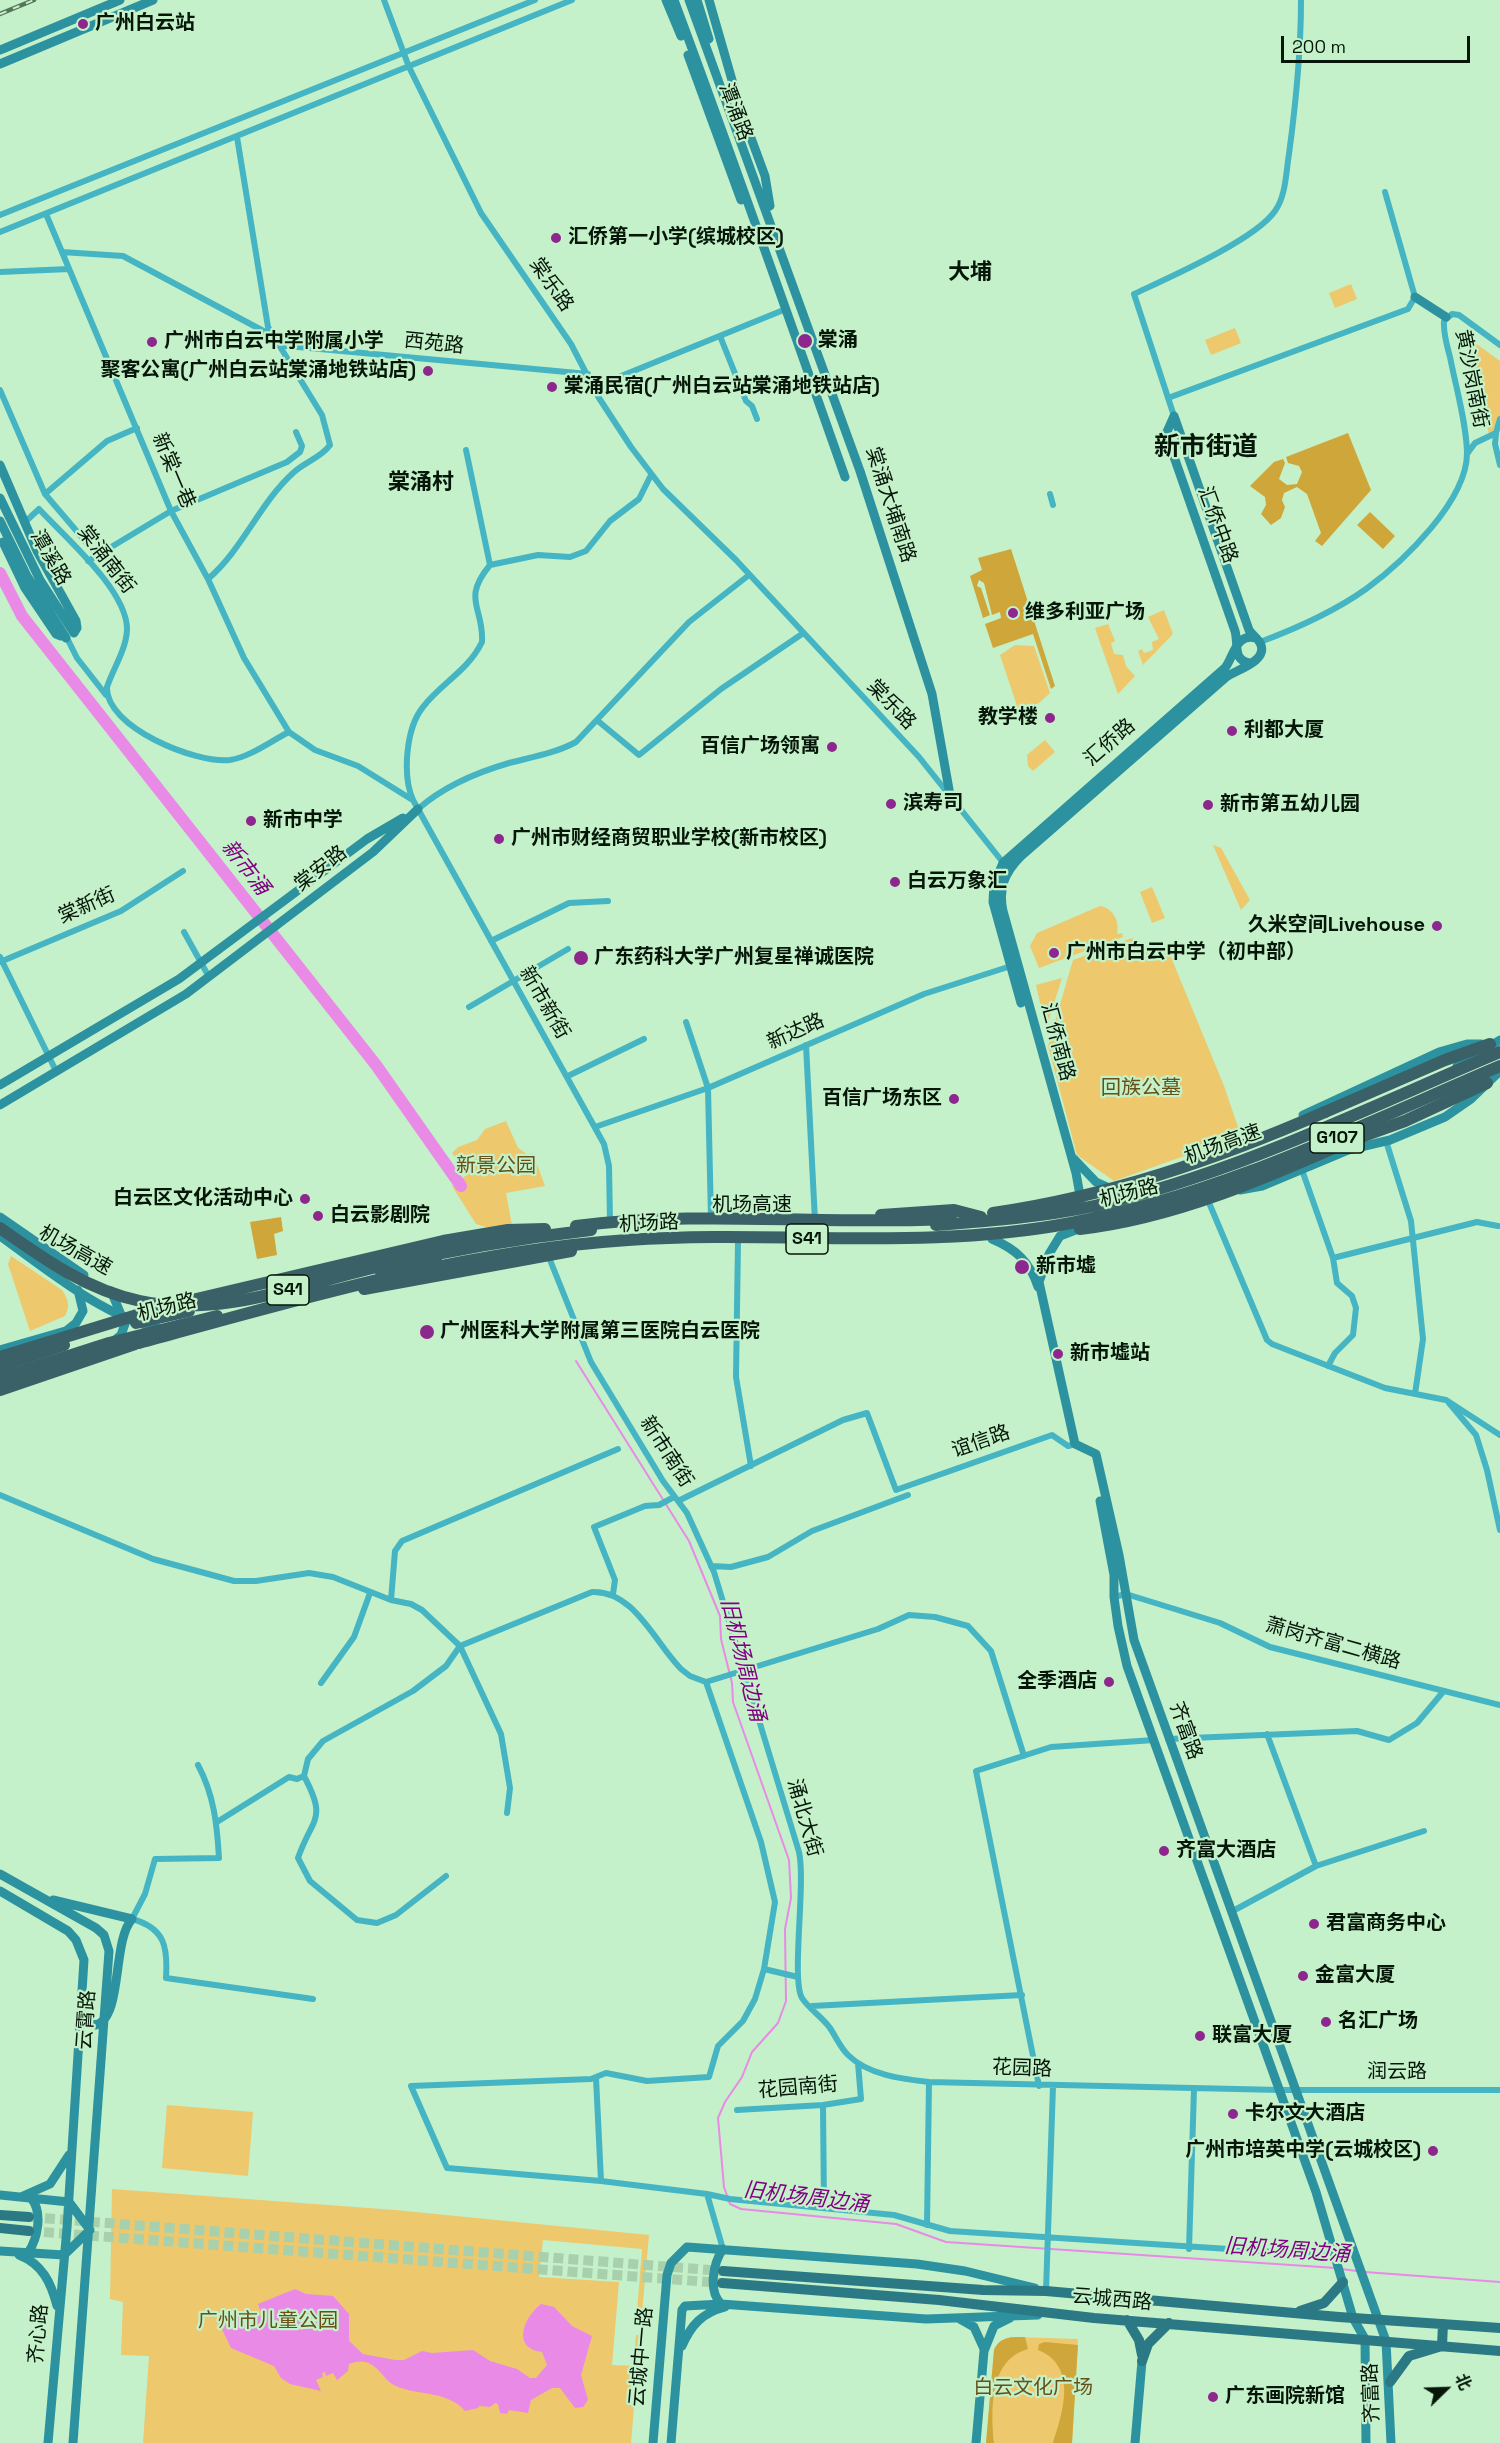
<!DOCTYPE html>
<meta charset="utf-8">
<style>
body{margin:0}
#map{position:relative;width:1500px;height:2443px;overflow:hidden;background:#c4f1c9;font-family:"Space Grotesk","Noto Sans SC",sans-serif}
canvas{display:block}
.north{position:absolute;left:1416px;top:2359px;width:60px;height:60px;-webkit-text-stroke:4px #c4f1c9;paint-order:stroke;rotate:67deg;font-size:16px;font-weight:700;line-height:24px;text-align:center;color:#061709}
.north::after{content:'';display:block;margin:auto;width:21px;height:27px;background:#061709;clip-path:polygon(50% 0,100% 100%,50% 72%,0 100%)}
.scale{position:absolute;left:1281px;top:36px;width:189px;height:27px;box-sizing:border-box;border:3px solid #061709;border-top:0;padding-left:8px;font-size:18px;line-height:21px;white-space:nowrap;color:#061709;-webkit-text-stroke:4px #c4f1c9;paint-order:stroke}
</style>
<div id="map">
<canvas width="1500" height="2443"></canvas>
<div class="north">北</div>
<div class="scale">200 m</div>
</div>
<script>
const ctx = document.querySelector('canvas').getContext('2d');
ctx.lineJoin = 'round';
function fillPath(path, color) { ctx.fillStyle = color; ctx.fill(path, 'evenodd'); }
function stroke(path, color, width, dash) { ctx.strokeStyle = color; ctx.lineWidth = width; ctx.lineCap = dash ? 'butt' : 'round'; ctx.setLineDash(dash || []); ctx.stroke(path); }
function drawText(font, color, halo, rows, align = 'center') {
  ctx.font = font + ' "Space Grotesk","Noto Sans SC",sans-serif'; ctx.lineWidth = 4.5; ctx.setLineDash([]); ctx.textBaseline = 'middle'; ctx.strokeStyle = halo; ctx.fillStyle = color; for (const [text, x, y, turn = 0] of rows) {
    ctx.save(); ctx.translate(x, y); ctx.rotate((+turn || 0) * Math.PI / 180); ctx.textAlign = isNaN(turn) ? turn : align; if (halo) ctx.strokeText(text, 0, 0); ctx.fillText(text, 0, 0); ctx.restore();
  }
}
fillPath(new Path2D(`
 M 1351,284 L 1357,299 L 1335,308 L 1329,293 Z
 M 1235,328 L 1241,343 L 1211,355 L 1205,340 Z
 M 1467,337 L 1500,361 L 1500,419 L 1490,438 Z
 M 1164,610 L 1173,634 L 1143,665 L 1138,651 L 1142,649 L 1144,653 L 1153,650 L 1152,642 L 1159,639 L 1148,617 Z
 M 1108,624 L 1115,641 L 1111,643 L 1114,654 L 1123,655 L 1126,666 L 1135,676 L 1118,694 L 1095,628 Z
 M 1015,645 L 1034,646 L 1050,693 L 1039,703 L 1032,706 L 1034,709 L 1027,716 L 1025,724 L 1019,725 L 1016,703 L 1000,655 Z
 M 1045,740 L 1055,752 L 1033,771 L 1028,766 L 1027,755 Z
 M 1213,845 L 1221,848 L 1250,900 L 1241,910 Z
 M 1152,887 L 1165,918 L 1152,923 L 1140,892 Z
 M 1100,906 C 1113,908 1120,921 1117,934 L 1122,933 L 1123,937 L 1039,968 L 1030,946 L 1037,933 Z
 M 1132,938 L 1148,948 L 1166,945 L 1224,1086 L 1239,1130 L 1235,1138 L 1114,1181 L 1077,1155 L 1048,1046 L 1073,960 Z
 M 1062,978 L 1046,1029 L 1036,985 Z
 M 506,1121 L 518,1148 L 527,1154 L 533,1153 L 545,1186 L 506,1193 L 514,1236 L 476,1224 L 452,1186 L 468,1174 L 452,1153 L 458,1147 L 477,1140 L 485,1129 Z
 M 11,1256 L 62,1290 C 69,1300 70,1306 65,1316 L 30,1331 L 8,1264 Z
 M 167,2105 L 253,2112 L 248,2176 L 162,2168 Z
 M 112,2189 L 395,2210 L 649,2235 L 641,2324 L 636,2324 L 642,2249 L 543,2240 L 539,2277 L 619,2282 L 612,2365 L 633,2366 L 636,2335 L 640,2335 L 631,2443 L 143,2443 L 149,2356 L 121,2355 L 123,2302 L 110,2299 Z
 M 1011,2337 L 1078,2339 L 1072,2443 L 986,2443 L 994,2350 L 1001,2341 Z`), '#edc86d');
fillPath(new Path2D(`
 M 1348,433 L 1371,490 L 1322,546 L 1315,541 L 1321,533 L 1307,494 L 1297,487 L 1284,493 L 1282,500 L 1285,507 L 1281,518 L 1271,525 L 1261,514 L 1266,505 L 1265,497 L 1250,486 L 1274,462 L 1283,459 L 1285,463 L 1279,479 L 1287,485 L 1297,484 L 1302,472 L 1299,466 L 1288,463 L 1286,457 Z
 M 1370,512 L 1395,536 L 1383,549 L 1357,525 Z
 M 1011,549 L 1055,686 L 1051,689 L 1033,634 L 993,648 L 985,624 L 1001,618 L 1000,612 L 992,615 L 984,583 L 979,580 L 977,586 L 981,588 L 990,615 L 983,618 L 970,576 L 982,570 L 978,558 Z
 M 281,1217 L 283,1231 L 274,1234 L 277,1255 L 257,1259 L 250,1222 Z
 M 1025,2337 L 1028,2349 C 989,2360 991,2409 994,2443 L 986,2443 L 994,2350 C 1000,2336 1012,2337 1025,2337 Z
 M 1045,2342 L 1078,2345 L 1072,2443 L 1053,2443 C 1063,2412 1078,2366 1038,2350 L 1039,2344 Z`), '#cfa639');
fillPath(new Path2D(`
 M 295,2289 L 306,2294 L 333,2296 L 349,2314 L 349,2341 L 363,2354 L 395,2360 L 404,2360 L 422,2351 L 432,2353 L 473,2350 L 490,2361 L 517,2369 L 530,2378 L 536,2378 L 547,2365 L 542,2352 C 511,2348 524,2317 541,2304 L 554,2307 L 572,2326 L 592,2336 L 581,2375 L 588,2400 L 583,2407 L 575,2408 L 560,2388 L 552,2388 L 531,2400 L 528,2413 L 509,2410 L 507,2414 L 500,2413 L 498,2404 L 495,2403 L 490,2407 L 479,2406 L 478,2408 L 465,2411 C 447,2390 418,2396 396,2386 C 381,2380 376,2353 349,2364 L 348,2371 L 337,2380 L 333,2373 L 326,2376 L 325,2372 L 322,2373 L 323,2377 L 316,2380 L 321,2391 L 290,2384 L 281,2378 L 274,2366 L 231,2348 L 221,2327 L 221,2319 L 233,2313 L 251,2318 L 262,2315 L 258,2304 Z`), '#e98ae7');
stroke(new Path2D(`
 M 576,1361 L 689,1541 L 720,1616 L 721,1639 L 732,1683 L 733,1702 L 789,1860 L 791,1898 L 785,1929 L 786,2001 L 778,2023 L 752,2052 L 742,2077 L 725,2102 L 718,2118 L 724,2187 L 730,2204 L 741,2209 L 896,2224 L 946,2242 L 1336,2268
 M 1341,2269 L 1357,2271
 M 1365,2272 L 1500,2282`), '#e98ae7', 2);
stroke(new Path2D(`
 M 0,573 L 22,616 L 376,1065 L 461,1186`), '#e98ae7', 12);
stroke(new Path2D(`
 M 30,2217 L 723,2271
 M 29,2231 L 722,2283`), '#a8d0ac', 10, [10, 5]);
stroke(new Path2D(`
 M 384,0 L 409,67 L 481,213 L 571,344 L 599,398 L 631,447 L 663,489 L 736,560 L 919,757 L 1005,865
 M 46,214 L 171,511 L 208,579 L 244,658 L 289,732 L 315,750 L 358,766 L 411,799
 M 0,215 L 535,0
 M 0,232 L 572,0
 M 62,252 L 123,256 L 271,335
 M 0,272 L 69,269
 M 720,336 L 746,401 L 752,406 L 757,419
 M 277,345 L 588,374
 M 594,387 L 786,309
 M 0,390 L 45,494 L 97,555
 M 1168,398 L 1408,309 L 1415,297 L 1385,192
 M 1174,416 L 1134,294 C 1168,278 1255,240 1275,211 C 1286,196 1286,172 1289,154 C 1296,102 1301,53 1301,0
 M 1496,434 L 1495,444 L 1500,465
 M 466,450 L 490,565
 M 1467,454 L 1475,443 L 1496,433 L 1500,419
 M 45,494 L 107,441 L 137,428
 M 1050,494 L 1053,505
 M 24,523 L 39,509 C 65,537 128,591 127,630 C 126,650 113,669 107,687 C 105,727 196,764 230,760 C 250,757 271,741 289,732
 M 88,561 L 171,511 L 287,462 L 300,452 L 302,446 L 296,432
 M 208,579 C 243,549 259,504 293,473 C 304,462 321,458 330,445 L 322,415 L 268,327 L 237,137
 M 67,638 L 77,658 L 106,695
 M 1260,642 C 1295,629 1335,611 1366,589 C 1403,562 1468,500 1467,452 C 1466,421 1456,388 1450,357 C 1447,346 1443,333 1444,321 L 1452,314 L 1459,315 L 1500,345
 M 598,721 L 639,755 L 721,689 L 802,634
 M 418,809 C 443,787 478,772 509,763 C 532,757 556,753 576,742 L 689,622 L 749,575
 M 184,932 L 209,977
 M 491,941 L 569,903 L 608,901
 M 0,957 L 56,1071
 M 0,962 L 121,911 L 183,871
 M 469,1007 L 568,949
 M 686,1022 L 708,1088 L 711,1219
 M 806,1045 L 815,1221
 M 568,1076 L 644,1039
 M 595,1127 L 708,1088 L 924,994 L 1011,966
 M 1386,1141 L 1411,1221 L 1423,1339 L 1415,1394
 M 1302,1170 L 1333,1258 L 1337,1283 L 1352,1296 L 1356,1308 L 1353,1335 L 1335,1353 L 1328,1366
 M 1207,1198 L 1267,1340 L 1272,1344 L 1385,1388 L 1446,1400 L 1500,1435
 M 610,1222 L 609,1166 L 604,1144 L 413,800 C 402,775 406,728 423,707 C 440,684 468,671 482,642 C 484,607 461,600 490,565 L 538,555 L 570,557 L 586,551 L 610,521 L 639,499 L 651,475
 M 738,1241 L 736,1377 L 751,1466
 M 548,1255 L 591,1362 L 663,1481 L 687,1513 L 714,1572 L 799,1852 C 806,1884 791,1979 802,1998 C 809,2009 822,2017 830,2028 C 836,2037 840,2047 848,2055 C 868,2075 902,2079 929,2082 L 1280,2090 L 1500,2090
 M 1333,1258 L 1477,1222 L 1498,1226
 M 1449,1403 L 1476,1435 L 1487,1470 L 1500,1530
 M 0,1495 L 153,1559 L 234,1581 L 256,1581 L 309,1573 L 333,1577 L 391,1600 L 411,1604 L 422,1610 L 460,1646 L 501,1734 L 510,1788 L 507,1813
 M 678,1501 L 843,1420 L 867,1413 L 896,1490 L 1052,1435 L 1068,1446 L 1075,1444
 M 711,1566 L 731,1567 L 768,1557 L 812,1531 L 908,1495
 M 613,1594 L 615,1580 L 594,1527 L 645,1506 L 659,1505 L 674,1497
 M 1114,1597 L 1126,1594 L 1220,1623 L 1270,1647 L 1500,1705
 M 391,1600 L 395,1551 L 402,1541 L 618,1449
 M 706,1682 L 761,1842 L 775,1902 L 764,1969 L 755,1999 L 743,2021 L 718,2046 L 709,2077 L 647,2081 L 606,2073 L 591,2079 L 411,2086 L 447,2168 L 601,2181 L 707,2194
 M 321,1683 L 354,1637 L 370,1593
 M 1267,1734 L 1316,1866
 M 1168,1739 L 1357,1731 L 1389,1740 L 1417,1723 L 1443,1692
 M 198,1765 C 214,1795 217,1824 219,1858 L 155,1859 L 145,1894 L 132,1919 C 165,1928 168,1947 166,1978 L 313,1999
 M 217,1822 L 289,1777 L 297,1779 L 304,1776
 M 446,1876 L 396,1915 L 377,1923 L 357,1920 L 310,1881 L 298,1858 C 312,1817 328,1821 304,1776 L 308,1759 L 323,1741 L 413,1691 L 446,1666 L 460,1646 L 592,1592 C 634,1590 655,1643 681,1669 L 690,1676 L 706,1682 L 878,1629 L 909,1615 L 935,1617 L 968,1626 L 991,1651 L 1024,1756
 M 1231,1912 L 1316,1866 L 1424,1831
 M 764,1969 L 798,1977
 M 812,2006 L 1022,1995
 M 596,2078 L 601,2181
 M 1039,2086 L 976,1771 L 1051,1747 L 1154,1740
 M 823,2105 L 824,2208
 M 737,2110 L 823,2105 L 861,2099 L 858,2063
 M 927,2225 L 929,2082
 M 723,2249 L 707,2194 L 730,2199 L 894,2215 L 950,2231 L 1322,2255 L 1333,2250
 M 1189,2249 L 1194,2089
 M 1046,2291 L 1053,2086`), '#45b4c3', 6);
stroke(new Path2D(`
 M 666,0 L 681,36
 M 674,0 C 733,158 789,318 845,477
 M 689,0 L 860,471 L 932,694 L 950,795
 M 697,0 L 709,39
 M 709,0 L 740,108 L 765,176 L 770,206
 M 0,50 L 120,0
 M 688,55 L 741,200
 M 0,64 L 153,0
 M 1415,297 L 1446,317
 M 1174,416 L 1166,434 L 1235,631 C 1239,645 1232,659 1249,663
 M 0,465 L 37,551 L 76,621 L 77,628 L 74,633
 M 0,498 L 40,580 L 74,633
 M 0,521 L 27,576 L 66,638
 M 3,542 L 25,588 L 56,634 L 61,636
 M 1021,1003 L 993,902 L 994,884 L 1003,863 L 1225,668 C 1234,656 1236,633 1255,638
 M 1457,1066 L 1500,1040
 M 0,1085 L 179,979 L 367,839 L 403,818
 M 0,1105 L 186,994 L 373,852 L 418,809
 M 1303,1115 L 1439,1052 L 1467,1044 L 1481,1044
 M 1074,1159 L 1096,1182 L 1125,1195
 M 1240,1190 L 1262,1186 L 1348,1150 L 1390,1140 L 1445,1117 L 1471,1099 L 1500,1071
 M 1081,1201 L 1076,1173 L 1003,911 C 998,888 1005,872 1021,856 L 1225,678 C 1235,670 1267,662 1261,645 C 1259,639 1253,636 1249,630 L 1174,416
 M 0,1217 L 84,1275
 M 1086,1226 L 1060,1236 L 1049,1254 L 1039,1282 L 1075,1444 L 1096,1454 L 1119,1555 L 1134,1640 L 1386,2341 L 1391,2443
 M 0,1236 C 46,1269 105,1318 161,1329
 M 992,1239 C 1016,1249 1030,1262 1038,1287
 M 111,1291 L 125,1324 L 121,1335 L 114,1341
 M 66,1331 L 76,1323 L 83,1311 L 78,1290
 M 0,1350 L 69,1330
 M 1100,1501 L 1114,1575 L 1114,1597 L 1118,1626 L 1127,1666 L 1316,2192 L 1353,2318 L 1365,2339 L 1366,2443
 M 0,1874 L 96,1928 L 104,1935 L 109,1951 L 73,2443
 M 0,1891 L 68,1931 L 76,1940 L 84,1960 L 67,2228 L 48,2443
 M 53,1900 L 132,1919 C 112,1941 123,2017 96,2025 L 81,2020
 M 0,2195 L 69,2202 L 90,2230
 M 23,2196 L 50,2184 L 69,2155
 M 0,2251 L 64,2255 L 90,2230
 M 28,2253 C 38,2238 43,2212 31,2198
 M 19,2255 C 42,2264 51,2282 57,2306
 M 721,2304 C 708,2291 713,2263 723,2249
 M 960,2319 L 974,2327 L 984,2349
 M 682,2346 C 691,2325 702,2313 725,2307
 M 653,2443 L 667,2275 L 671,2263 L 687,2247 L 917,2264 L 965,2271 L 1035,2288
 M 671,2443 L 682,2310 L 685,2306 L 721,2304 L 926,2319 L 1038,2315
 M 976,2443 L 984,2351 L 994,2326 L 1010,2318
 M 1135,2443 L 1142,2361`), '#2d92a0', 9);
stroke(new Path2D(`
 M 0,2215 L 29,2217
 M 0,2228 L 29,2231
 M 723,2271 L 983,2290 L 1046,2291 L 1339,2317 L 1500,2328
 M 722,2283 L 939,2300 L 1094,2318 L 1500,2351
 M 1300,2311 L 1324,2303 L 1343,2282
 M 1127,2320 L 1139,2340 L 1142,2355
 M 1142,2361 L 1148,2344 L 1169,2323
 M 1390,2382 L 1409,2356 L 1442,2346 L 1443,2324`), '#2b7984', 10);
stroke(new Path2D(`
 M 1325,1112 L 1445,1060 L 1490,1044
 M 1352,1140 L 1405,1121 L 1487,1083
 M 881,1215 L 954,1210 L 981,1217
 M 576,1226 C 700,1210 826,1225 951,1219
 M 381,1272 L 436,1259
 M 364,1289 L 571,1251
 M 0,1378 L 109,1343 L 217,1316
 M 0,1390 L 135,1344`), '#3a6167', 12);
const rail = new Path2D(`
 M 0,14 L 34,0`);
stroke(rail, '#57745b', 4.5);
stroke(rail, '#c4f1c9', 2, [7]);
stroke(new Path2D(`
 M 993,1213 C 1110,1196 1217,1159 1325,1112
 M 936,1225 C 989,1221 1042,1217 1094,1206 C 1235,1174 1367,1108 1500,1052
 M 0,1228 C 44,1259 87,1290 140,1301 C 222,1318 302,1284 381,1266 C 450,1250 520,1238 591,1230
 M 1080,1229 C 1175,1218 1266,1178 1352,1140
 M 192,1300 L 443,1241 L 508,1230 L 545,1229
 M 136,1323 L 189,1311
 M 139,1343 C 300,1299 461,1251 628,1240 C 776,1230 924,1251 1071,1223 C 1221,1195 1361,1125 1500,1066
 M 0,1357 L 163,1307
 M 0,1366 L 64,1345`), '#3a6167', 12);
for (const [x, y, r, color] of [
 [83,24,6,"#8d278d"],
 [556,238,6,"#8d278d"],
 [805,341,8,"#8d278d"],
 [152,342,6,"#8d278d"],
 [428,371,6,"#8d278d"],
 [552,387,6,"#8d278d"],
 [1013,613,6,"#8d278d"],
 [1050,718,6,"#8d278d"],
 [1232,731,6,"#8d278d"],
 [832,747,6,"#8d278d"],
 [891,804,6,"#8d278d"],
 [1208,805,6,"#8d278d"],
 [251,821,6,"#8d278d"],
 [499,839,6,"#8d278d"],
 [895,882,6,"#8d278d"],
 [1437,926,6,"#8d278d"],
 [1054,953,6,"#8d278d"],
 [581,958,8,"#8d278d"],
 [954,1099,6,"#8d278d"],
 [305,1199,6,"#8d278d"],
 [318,1216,6,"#8d278d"],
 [1022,1267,8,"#8d278d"],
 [427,1332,8,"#8d278d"],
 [1058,1354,6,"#8d278d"],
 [1109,1682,6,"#8d278d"],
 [1164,1851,6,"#8d278d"],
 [1314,1924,6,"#8d278d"],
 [1303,1976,6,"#8d278d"],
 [1326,2022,6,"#8d278d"],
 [1200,2036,6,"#8d278d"],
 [1233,2114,6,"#8d278d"],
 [1433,2151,6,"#8d278d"],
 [1213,2397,6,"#8d278d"]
]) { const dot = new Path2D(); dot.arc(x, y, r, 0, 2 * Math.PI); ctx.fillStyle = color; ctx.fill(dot); stroke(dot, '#c4f1c9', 2); }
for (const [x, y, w] of [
 [1337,1138,54],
 [807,1239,42],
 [288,1290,42]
]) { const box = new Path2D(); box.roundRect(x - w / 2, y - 15, w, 30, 4.5); ctx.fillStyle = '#c4f1c9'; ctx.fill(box); stroke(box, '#061709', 1.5); }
drawText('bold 18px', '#061709', null, [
 ["G107",1337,1138],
 ["S41",807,1239],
 ["S41",288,1290]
]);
drawText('bold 20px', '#061709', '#c4f1c9', [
 ["广州白云站",95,24],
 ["汇侨第一小学(缤城校区)",568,238],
 ["棠涌",818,341],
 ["广州市白云中学附属小学",164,342],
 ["聚客公寓(广州白云站棠涌地铁站店)",416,371,"right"],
 ["棠涌民宿(广州白云站棠涌地铁站店)",564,387],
 ["维多利亚广场",1025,613],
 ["教学楼",1038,718,"right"],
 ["利都大厦",1244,731],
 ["百信广场领寓",820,747,"right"],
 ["滨寿司",903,804],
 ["新市第五幼儿园",1220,805],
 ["新市中学",263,821],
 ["广州市财经商贸职业学校(新市校区)",511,839],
 ["白云万象汇",907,882],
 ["久米空间Livehouse",1425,926,"right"],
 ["广州市白云中学（初中部）",1066,953],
 ["广东药科大学广州复星禅诚医院",594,958],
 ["百信广场东区",942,1099,"right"],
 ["白云区文化活动中心",293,1199,"right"],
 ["白云影剧院",330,1216],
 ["新市墟",1036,1267],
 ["广州医科大学附属第三医院白云医院",440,1332],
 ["新市墟站",1070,1354],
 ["全季酒店",1097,1682,"right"],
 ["齐富大酒店",1176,1851],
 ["君富商务中心",1326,1924],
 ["金富大厦",1315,1976],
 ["名汇广场",1338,2022],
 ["联富大厦",1212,2036],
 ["卡尔文大酒店",1245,2114],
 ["广州市培英中学(云城校区)",1421,2151,"right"],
 ["广东画院新馆",1225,2397]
], 'left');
drawText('20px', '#061709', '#c4f1c9', [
 ["潭涌路",735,112,69],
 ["棠乐路",551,285,55],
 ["西苑路",434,344,6],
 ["黄沙岗南街",1471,379,79],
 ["新棠一巷",173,471,67],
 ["棠涌大埔南路",890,505,72],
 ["汇侨中路",1217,525,70],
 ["潭溪路",50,558,60],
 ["棠涌南街",106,560,52],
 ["棠乐路",891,705,46],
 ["汇侨路",1110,743,-41],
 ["棠安路",321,869,-38],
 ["棠新街",87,906,-24],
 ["新市新街",544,1003,60],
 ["新达路",796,1032,-24],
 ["汇侨南路",1057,1042,75],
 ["机场高速",1223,1145,-20],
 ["机场路",1129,1194,-14],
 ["机场高速",752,1206],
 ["机场路",649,1224,-3],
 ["机场高速",75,1251,29],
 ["机场路",167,1308,-14],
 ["谊信路",981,1442,-19],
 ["新市南街",666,1452,57],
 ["萧岗齐富二横路",1333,1644,16],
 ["齐富路",1185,1731,70],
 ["涌北大街",804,1818,74],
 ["云霄路",87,2020,-86],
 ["花园路",1022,2069,2],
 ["润云路",1397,2073],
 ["花园南街",798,2088,-5],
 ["云城西路",1112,2300,5],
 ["齐心路",39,2334,-85],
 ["云城中一路",642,2357,-85],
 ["齐富路",1372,2393,-92]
]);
drawText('20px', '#665119', '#c4f1c9', [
 ["回族公墓",1141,1089],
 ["新景公园",496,1167],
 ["广州市儿童公园",268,2322],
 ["白云文化广场",1033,2389]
]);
drawText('italic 21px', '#7f0081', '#c4f1c9', [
 ["新市涌",245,868,52],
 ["旧机场周边涌",742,1660,76],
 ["旧机场周边涌",806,2198,7],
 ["旧机场周边涌",1287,2251,4]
]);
drawText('bold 22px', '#061709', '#c4f1c9', [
 ["大埔",970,273],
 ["棠涌村",421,483]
]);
drawText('bold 26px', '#061709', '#c4f1c9', [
 ["新市街道",1206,448]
]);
</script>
